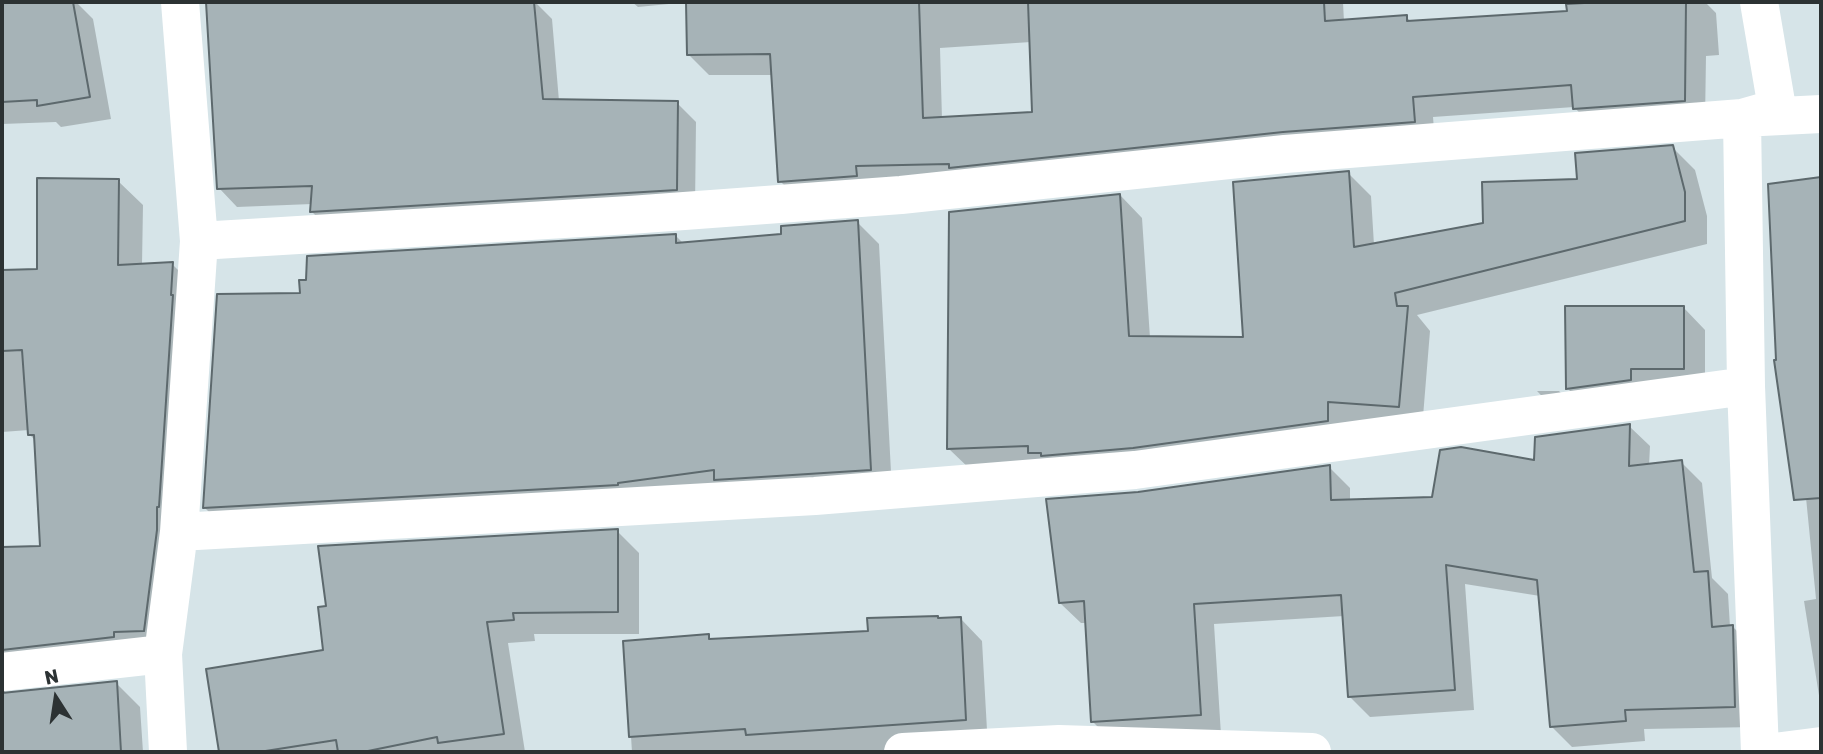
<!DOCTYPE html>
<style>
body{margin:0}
#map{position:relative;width:1823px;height:754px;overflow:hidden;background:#d6e4e8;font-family:Rubik,sans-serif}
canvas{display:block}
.frame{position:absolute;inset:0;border:4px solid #2c3233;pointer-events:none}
.north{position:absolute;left:21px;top:663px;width:70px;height:70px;-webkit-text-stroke:5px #fff;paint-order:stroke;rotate:348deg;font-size:19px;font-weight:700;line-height:28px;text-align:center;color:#2c3233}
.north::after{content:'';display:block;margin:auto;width:24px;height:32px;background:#2c3233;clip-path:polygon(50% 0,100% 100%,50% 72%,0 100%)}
</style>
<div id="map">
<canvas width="1823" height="754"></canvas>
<div class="frame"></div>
<div class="north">N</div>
</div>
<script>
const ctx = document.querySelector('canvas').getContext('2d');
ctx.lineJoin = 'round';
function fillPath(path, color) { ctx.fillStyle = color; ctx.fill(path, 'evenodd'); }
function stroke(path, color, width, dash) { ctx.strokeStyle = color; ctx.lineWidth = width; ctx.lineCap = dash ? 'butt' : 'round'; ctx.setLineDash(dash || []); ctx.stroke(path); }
fillPath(new Path2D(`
 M 2,2 L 76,2 L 93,19 L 111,119 L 61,127 L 56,122 L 2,124 Z
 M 207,2 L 480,2 L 480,5 L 535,2 L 552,19 L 559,101 L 677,103 L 696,122 L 695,208 L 331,230 L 312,212 L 312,204 L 237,207 L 219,188 Z
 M 632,2 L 679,2 L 679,3 L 638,7 Z
 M 688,2 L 1343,2 L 1344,22 L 1406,17 L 1412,22 L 1568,13 L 1593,4 L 1593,2 L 1705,2 L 1716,13 L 1719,55 L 1706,56 L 1705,121 L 1595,129 L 1574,107 L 1433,117 L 1435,142 L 801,202 L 780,181 L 773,75 L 709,75 L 689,55 ZM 1031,42 L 1033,114 L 942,119 L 940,48 Z
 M 1672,147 L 1695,170 L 1707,216 L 1707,244 L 1417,315 L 1430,331 L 1422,429 L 972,471 L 949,449 L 1120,195 L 1142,218 L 1150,338 L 1245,339 L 1348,173 L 1371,196 L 1374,245 L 1485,224 L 1579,180 Z
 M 1821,179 L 1821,708 L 1804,601 L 1816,599 L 1802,457 L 1778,361 L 1770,186 Z
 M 118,181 L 143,205 L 142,265 L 172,264 L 196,288 L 168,655 L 6,687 L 4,695 L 116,683 L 140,707 L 143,752 L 2,752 L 2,549 L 42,548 L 36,441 L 29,434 L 29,430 L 2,432 L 2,272 L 38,270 Z
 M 857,222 L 879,244 L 892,491 L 226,529 L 204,507 L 301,294 L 675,235 L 684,244 L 783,236 Z
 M 1683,307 L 1705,330 L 1705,391 L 1589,410 L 1567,388 Z
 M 1537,391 L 1559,391 L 1579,411 L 1559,414 Z
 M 1629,426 L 1650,446 L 1649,466 L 1681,462 L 1702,483 L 1712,578 L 1728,594 L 1730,627 L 1733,627 L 1753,647 L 1755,727 L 1644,729 L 1645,741 L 1572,747 L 1552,727 L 1540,596 L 1465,584 L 1474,710 L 1370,717 L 1349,696 L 1344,616 L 1214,624 L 1221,735 L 1114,743 L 1093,722 L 1087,623 L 1081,623 L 1060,603 L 1138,493 L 1329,467 L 1350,488 L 1350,501 L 1434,498 Z
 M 617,531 L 639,553 L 639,634 L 534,634 L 535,641 L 508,643 L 525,752 L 221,752 L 208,671 L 324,652 Z
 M 961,619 L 982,641 L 988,748 L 921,752 L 632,752 L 625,643 L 708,636 L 712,641 L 869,632 Z`), '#0003');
const building = new Path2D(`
 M 2,2 L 73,2 L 90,97 L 37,106 L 37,100 L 2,102 Z
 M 206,2 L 534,2 L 543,99 L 678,101 L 677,190 L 310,212 L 312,186 L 217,189 Z
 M 686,2 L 919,2 L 923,118 L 1032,112 L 1028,2 L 1324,2 L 1325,21 L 1407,15 L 1407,21 L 1567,11 L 1566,4 L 1602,2 L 1686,2 L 1685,101 L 1573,109 L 1571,85 L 1413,97 L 1415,122 L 1283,132 L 949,168 L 949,164 L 856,166 L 857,176 L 778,182 L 770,54 L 687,55 Z
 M 1673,145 L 1685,192 L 1685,221 L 1395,293 L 1397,306 L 1408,306 L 1399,407 L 1328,402 L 1328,421 L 1133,448 L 1041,456 L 1041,453 L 1028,453 L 1028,446 L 947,449 L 949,212 L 1120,194 L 1129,336 L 1243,337 L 1233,182 L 1349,171 L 1354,247 L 1483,223 L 1482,182 L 1577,179 L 1575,153 Z
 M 1821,177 L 1821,498 L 1794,500 L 1774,360 L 1776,360 L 1768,184 Z
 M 37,178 L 119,179 L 118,265 L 173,262 L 171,295 L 173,295 L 159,507 L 157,507 L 157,530 L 144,631 L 114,632 L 114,637 L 2,650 L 2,547 L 40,546 L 34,435 L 28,435 L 22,350 L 2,351 L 2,270 L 37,269 Z
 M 858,220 L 871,470 L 714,480 L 714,470 L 618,483 L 618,485 L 203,508 L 217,294 L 300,293 L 299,280 L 306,280 L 307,256 L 676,234 L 676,243 L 781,234 L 781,226 Z
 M 1565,306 L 1684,306 L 1684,369 L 1631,369 L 1631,380 L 1566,389 Z
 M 1630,424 L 1629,466 L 1682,460 L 1694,572 L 1708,571 L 1712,627 L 1733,625 L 1735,707 L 1625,710 L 1626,721 L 1550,727 L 1537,580 L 1446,565 L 1455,690 L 1348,697 L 1341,595 L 1194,604 L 1201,715 L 1091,722 L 1084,601 L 1059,603 L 1046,499 L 1138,492 L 1330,465 L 1331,500 L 1432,497 L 1440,450 L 1461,447 L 1534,460 L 1535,437 Z
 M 618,529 L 618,612 L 513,613 L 514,620 L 487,622 L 504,734 L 438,743 L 437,737 L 363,752 L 338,752 L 336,740 L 259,752 L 219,752 L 206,669 L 323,650 L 318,607 L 326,606 L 318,546 Z
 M 938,616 L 938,618 L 961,617 L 966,720 L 746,735 L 745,729 L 629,737 L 623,641 L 709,634 L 709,639 L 868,631 L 867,618 Z
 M 117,681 L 121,752 L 2,752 L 2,693 Z`);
fillPath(building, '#a6b3b7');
stroke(building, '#5d696d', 2);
stroke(new Path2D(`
 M 199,241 L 630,215 L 901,195 L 1285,154 L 1742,118 L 1777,108 L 1759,2
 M 179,532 L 815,496 L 1135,470 L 1746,386
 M 163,654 L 168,752
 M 2,672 L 163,654 L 179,532 L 199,241 L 180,2
 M 903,752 L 1059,744 L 1312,752
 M 1760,752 L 1746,386 L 1742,118 L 1821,114
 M 1774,752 L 1821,746`), '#fff', 38);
</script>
